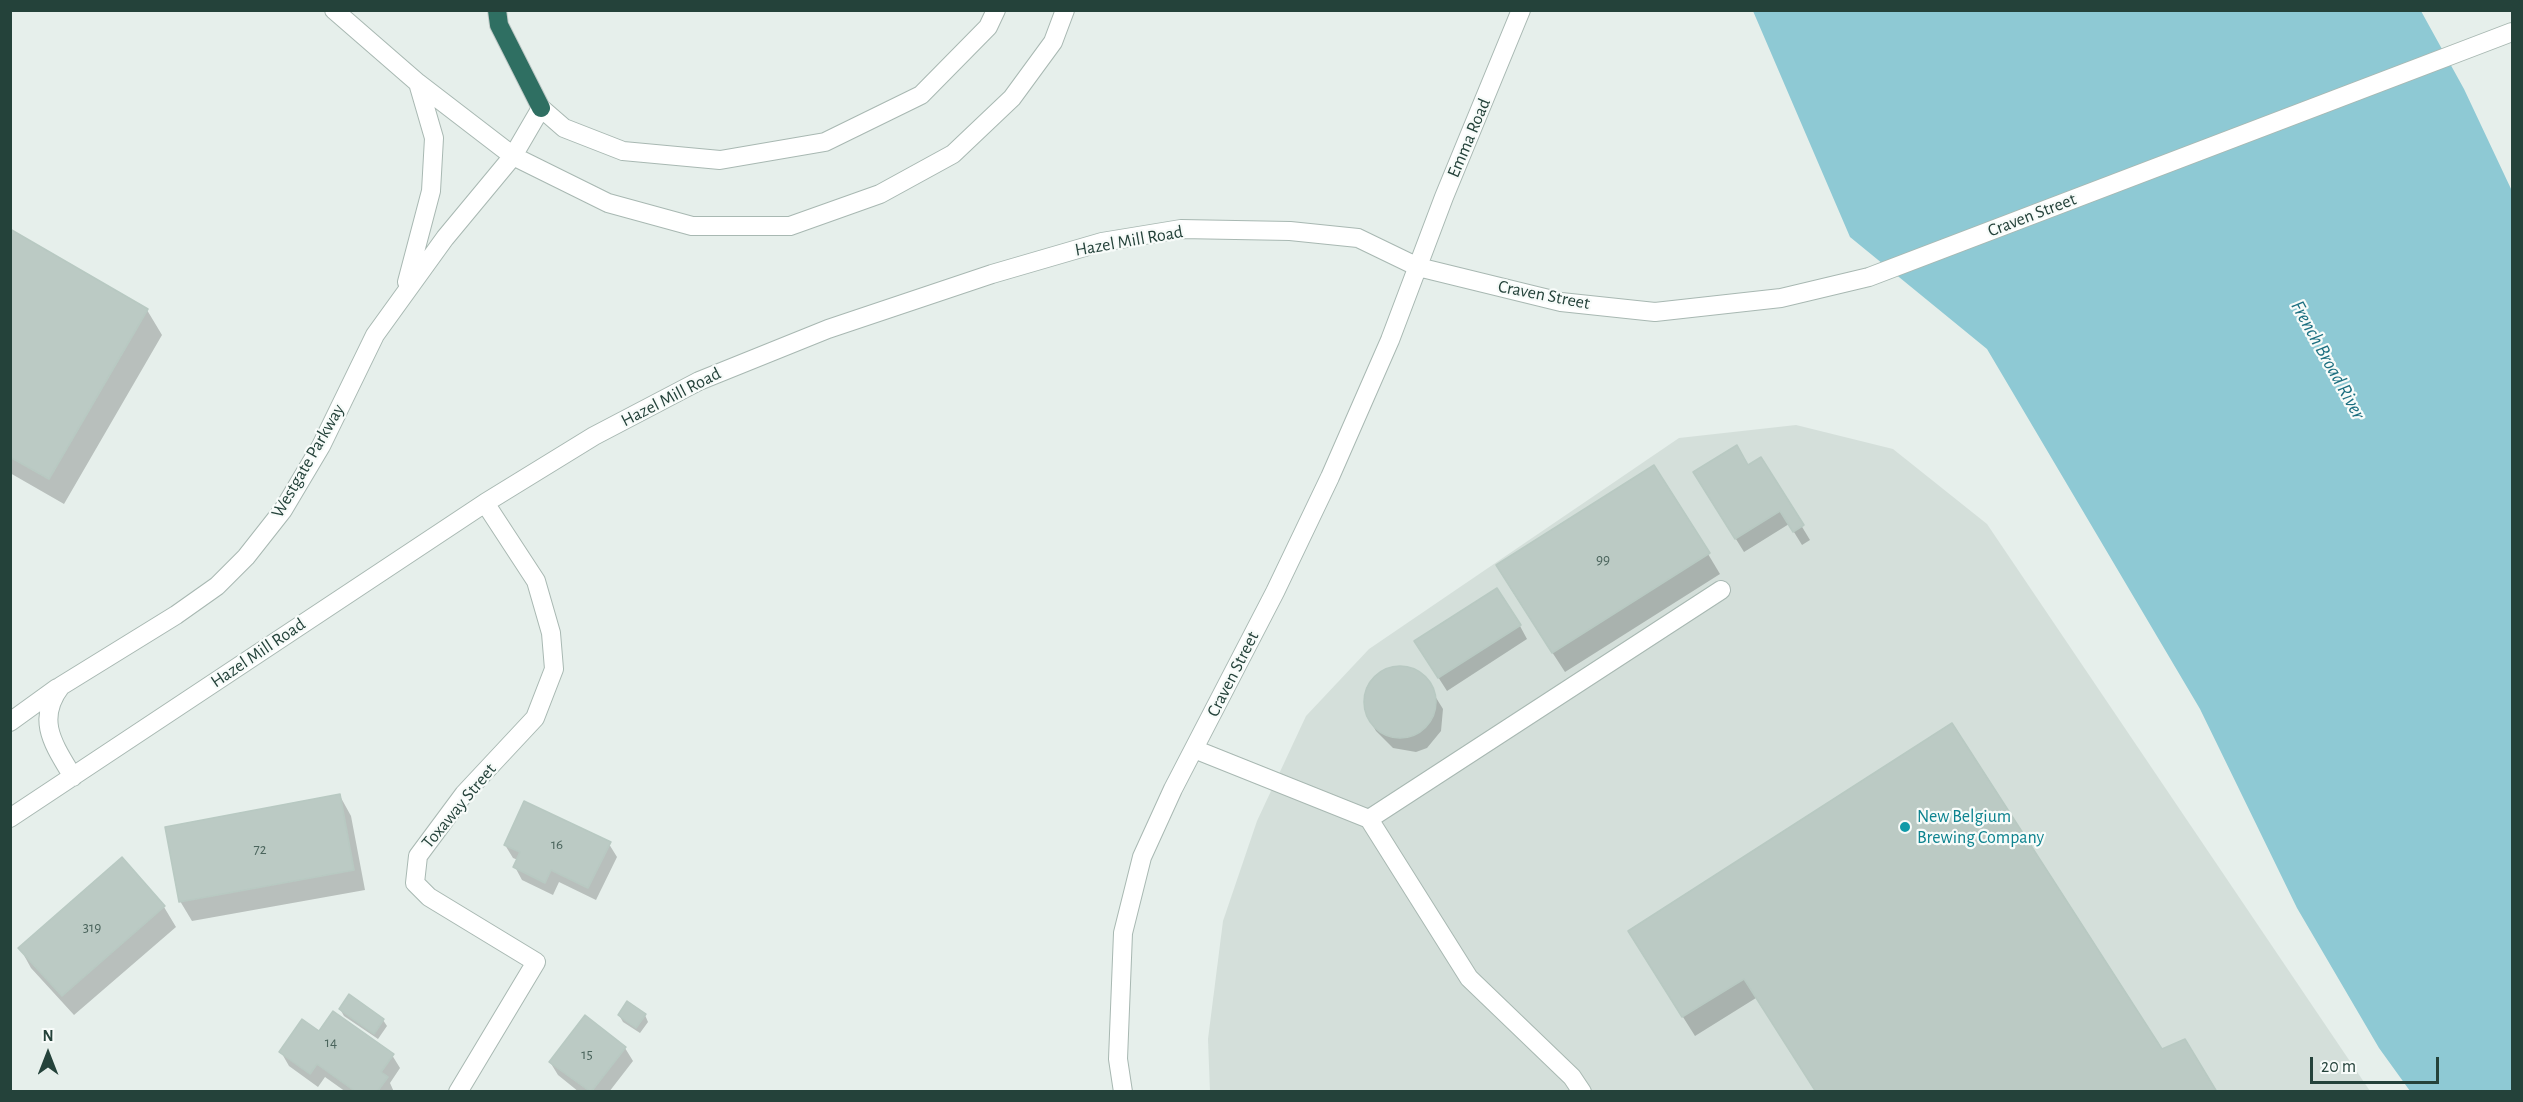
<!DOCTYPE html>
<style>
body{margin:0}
#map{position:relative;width:2523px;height:1102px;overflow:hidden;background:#e6efeb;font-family:"Alegreya Sans",sans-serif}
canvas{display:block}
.frame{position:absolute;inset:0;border:12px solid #24423a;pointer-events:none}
.north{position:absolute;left:18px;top:1024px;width:60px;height:60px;-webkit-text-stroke:4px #f7fbf9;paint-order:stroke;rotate:0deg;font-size:16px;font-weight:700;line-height:24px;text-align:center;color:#24423a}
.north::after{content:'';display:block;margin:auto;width:21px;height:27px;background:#24423a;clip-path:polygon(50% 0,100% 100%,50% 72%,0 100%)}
.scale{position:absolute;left:2310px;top:1057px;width:129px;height:27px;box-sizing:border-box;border:3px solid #24423a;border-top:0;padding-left:8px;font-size:18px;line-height:21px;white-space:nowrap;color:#24423a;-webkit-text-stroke:4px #f7fbf9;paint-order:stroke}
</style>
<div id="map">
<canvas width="2523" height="1102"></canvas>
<div class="frame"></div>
<div class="north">N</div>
<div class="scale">20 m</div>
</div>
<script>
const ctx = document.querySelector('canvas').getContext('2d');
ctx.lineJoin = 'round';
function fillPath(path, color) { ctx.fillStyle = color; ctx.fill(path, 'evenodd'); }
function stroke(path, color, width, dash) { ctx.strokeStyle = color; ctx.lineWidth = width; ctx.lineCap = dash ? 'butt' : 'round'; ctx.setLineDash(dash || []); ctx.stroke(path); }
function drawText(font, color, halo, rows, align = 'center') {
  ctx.font = font + ' "Alegreya Sans",sans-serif'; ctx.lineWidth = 4.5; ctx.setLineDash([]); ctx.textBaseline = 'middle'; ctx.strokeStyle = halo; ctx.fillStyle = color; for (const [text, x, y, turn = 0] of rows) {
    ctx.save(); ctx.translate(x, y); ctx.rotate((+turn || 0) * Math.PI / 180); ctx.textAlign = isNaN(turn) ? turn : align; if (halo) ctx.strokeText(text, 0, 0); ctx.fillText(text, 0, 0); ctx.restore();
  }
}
fillPath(new Path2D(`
 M 1796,425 L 1893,449 L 1987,524 L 2370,1091 L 1210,1092 L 1208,1039 L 1223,921 L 1257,821 L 1306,716 L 1369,649 L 1679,438 Z`), '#d4dfda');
fillPath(new Path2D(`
 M 1753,11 L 2421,11 L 2464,89 L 2512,191 L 2512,1091 L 2410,1091 L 2379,1048 L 2297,908 L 2200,709 L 1987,349 L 1850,237 Z`), '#8ec9d4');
fillPath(new Path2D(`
 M 10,231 L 147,310 L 162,335 L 64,504 L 10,473 Z
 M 1761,459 L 1810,540 L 1802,545 L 1789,524 L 1744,552 L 1703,486 Z
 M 1708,554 L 1720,574 L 1565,672 L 1509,586 Z
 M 1520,626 L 1527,639 L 1447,691 L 1424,655 Z
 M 1390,669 L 1412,669 L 1422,675 L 1443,709 L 1441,731 L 1427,748 L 1416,752 L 1393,748 L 1376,731 L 1368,717 L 1366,693 L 1380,674 Z
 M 340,796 L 351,816 L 365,890 L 192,921 L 180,901 Z
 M 609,844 L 617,857 L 596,900 L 559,882 L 553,895 L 522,880 L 515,867 L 518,860 L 513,858 L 505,845 Z
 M 121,859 L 164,907 L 176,927 L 74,1015 L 31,968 L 20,948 Z
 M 1642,952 L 2161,1051 L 1756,998 L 1695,1036 Z
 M 340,1009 L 383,1020 L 387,1026 L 378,1039 L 344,1016 Z
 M 619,1015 L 645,1015 L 648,1022 L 640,1033 L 623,1022 Z
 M 625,1048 L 633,1061 L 609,1092 L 579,1092 L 558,1075 L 550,1062 Z
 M 281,1052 L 392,1055 L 400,1068 L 390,1083 L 394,1092 L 346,1092 L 325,1077 L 318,1087 L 289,1066 Z`), '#0003');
const building = new Path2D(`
 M 10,229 L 148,309 L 49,479 L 10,457 Z
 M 1737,445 L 1748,465 L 1761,457 L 1804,525 L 1793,532 L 1780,511 L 1735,539 L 1693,472 Z
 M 1654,465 L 1710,553 L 1552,653 L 1496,565 Z
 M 1497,588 L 1521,625 L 1438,678 L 1414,641 Z
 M1364 702a36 36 0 1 1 72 0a36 36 0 1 1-72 0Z
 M 1952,723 L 2162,1049 L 2185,1039 L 2217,1092 L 1816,1092 L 1744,979 L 1682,1017 L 1628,931 Z
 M 340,794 L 354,870 L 179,902 L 165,827 Z
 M 524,801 L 611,842 L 588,888 L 551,870 L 545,883 L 513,867 L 520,852 L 504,845 Z
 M 122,857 L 165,906 L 62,996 L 18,948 Z
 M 349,994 L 384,1019 L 374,1034 L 339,1009 Z
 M 627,1001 L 646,1014 L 636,1028 L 618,1015 Z
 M 333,1011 L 394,1054 L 381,1072 L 388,1077 L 377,1092 L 356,1092 L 317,1064 L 310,1074 L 279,1052 L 302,1019 L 319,1031 Z
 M 585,1015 L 626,1047 L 591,1092 L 549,1062 Z`);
fillPath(building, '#bbcac4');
stroke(building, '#b8c9c2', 1.5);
const minor = new Path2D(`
 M 334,10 L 418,83 L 513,156 L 608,203 L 692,226 L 790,226 L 880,194 L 953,154 L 1012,98 L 1053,42 L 1065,10
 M 407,282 L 431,191 L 434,138 L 418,83
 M 10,722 L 57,688
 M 1194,749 L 1369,819 L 1469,978 L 1572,1077 L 1582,1092
 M 73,777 C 54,745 35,720 61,686 L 176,615 L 217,586 L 246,557 L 283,510 L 321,446 L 375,335 L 445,238 L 513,156 L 541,108 L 564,128 L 623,151 L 720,160 L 825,142 L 921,95 L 988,27 L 996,10
 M 10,818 L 485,503 L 594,436 L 699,381 L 828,329 L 992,274 L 1102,242 L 1181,229 L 1290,231 L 1358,238 L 1418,267 L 1561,302 L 1655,312 L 1781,298 L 1869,277 L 2512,32
 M 1369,819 L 1721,590
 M 458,1092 L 536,962 L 429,897 L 415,883 L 418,856 L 464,794 L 535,718 L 554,669 L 551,633 L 536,581 L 485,503
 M 1123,1092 L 1118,1059 L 1123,933 L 1142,857 L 1173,789 L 1275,592 L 1330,477 L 1390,340 L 1444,197 L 1521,10`);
const highway = new Path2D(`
 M 497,10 L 499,25 L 541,108`);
stroke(minor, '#a8b8b2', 20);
stroke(highway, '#c2cac8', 20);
stroke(minor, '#fff', 18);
stroke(highway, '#2f6f62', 18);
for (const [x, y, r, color] of [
 [1905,827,6,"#0f9aa8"]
]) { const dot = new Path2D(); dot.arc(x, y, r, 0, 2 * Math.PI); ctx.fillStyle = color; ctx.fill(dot); stroke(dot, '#f7fbf9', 2); }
drawText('15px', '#4a645c', null, [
 ["99",1603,559],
 ["16",557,844],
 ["72",260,849],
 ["319",92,927],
 ["14",331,1042],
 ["15",587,1054]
]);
drawText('18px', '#24423a', '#f7fbf9', [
 ["Emma Road",1469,138,-67],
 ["Craven Street",2032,215,-21],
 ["Hazel Mill Road",1129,241,-10],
 ["Craven Street",1544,295,11],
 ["Hazel Mill Road",671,397,-27],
 ["Westgate Parkway",308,461,-60],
 ["Hazel Mill Road",258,653,-34],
 ["Craven Street",1233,674,-63],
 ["Toxaway Street",459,806,-50]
]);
drawText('18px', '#0d838f', '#f7fbf9', [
 ["New Belgium",1917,817],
 ["Brewing Company",1917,838]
], 'left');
drawText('italic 20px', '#1c6f80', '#f7fbf9', [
 ["French Broad River",2328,360,61]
]);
</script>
